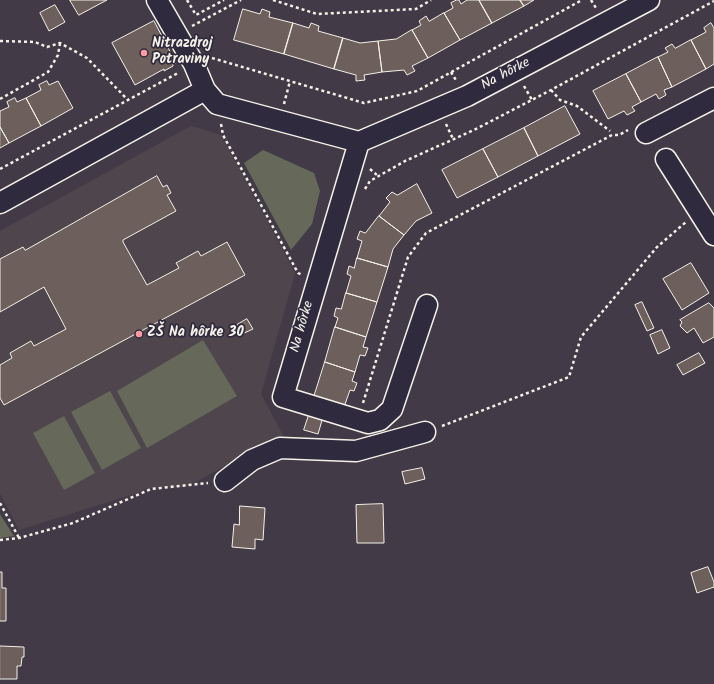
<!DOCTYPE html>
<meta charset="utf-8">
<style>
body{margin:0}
canvas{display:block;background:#423a46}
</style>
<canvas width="714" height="684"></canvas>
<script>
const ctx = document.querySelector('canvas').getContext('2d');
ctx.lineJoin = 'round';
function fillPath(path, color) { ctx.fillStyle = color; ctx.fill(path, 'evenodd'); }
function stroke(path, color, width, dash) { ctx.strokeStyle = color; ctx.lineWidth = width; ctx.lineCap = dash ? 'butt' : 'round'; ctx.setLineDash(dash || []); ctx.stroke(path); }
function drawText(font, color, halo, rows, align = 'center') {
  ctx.font = font + ' Kalam,sans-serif'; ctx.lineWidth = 3.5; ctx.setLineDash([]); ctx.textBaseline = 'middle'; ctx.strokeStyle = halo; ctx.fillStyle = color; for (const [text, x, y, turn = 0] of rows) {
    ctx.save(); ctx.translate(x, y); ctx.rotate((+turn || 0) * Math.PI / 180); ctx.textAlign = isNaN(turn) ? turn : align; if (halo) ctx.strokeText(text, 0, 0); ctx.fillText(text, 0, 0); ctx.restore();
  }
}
fillPath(new Path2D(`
 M 191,126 L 221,135 L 295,273 L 261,394 L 283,435 L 186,487 L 147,488 L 140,492 L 19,530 L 0,493 L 0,231 Z`), '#4f454c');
fillPath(new Path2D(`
 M 263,150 L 314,173 L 320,191 L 312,224 L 291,250 L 244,163 Z
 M 203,340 L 237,396 L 147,448 L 117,391 Z
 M 110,391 L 141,448 L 102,470 L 71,412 Z
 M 64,416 L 95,473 L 64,490 L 33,433 Z
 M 0,514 L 14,536 L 0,538 Z`), '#66685a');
const building = new Path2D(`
 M 70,0 L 107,0 L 79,15 Z
 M 457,0 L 459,0 L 461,4 L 467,0 L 479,0 L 492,23 L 460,40 L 444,13 L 453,8 L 451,3 Z
 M 479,0 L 520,0 L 524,6 L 492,23 Z
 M 520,0 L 534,0 L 524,6 Z
 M 55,5 L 65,22 L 49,31 L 40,13 Z
 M 243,9 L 260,14 L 262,9 L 270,12 L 269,17 L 293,23 L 284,54 L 234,40 Z
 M 444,13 L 460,40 L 428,58 L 412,30 L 421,25 L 419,21 L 426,16 L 429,21 Z
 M 154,21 L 176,63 L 173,64 L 173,66 L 164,71 L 164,69 L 135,85 L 112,43 Z
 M 293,23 L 309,28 L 311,23 L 319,26 L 318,31 L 343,38 L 334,69 L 284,54 Z
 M 711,23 L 714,28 L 714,64 L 706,69 L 691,40 L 706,32 L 704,28 Z
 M 412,30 L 428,58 L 412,66 L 415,71 L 407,75 L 404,70 L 382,72 L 378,41 L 396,39 Z
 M 343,38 L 360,43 L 378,41 L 382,72 L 364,75 L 365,80 L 356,81 L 356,75 L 334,69 Z
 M 691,40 L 706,69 L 672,87 L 658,57 L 668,52 L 665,48 L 672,44 L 675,48 Z
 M 658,57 L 672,87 L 664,90 L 666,95 L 659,99 L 656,94 L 641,102 L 626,74 Z
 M 626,74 L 641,102 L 632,107 L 635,111 L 627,115 L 624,111 L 608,119 L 593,91 Z
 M 47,81 L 49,85 L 58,81 L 73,108 L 41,126 L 26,98 L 41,90 L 39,85 Z
 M 15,98 L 17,102 L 26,98 L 41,126 L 9,143 L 0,127 L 0,111 L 9,107 L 7,102 Z
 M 565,106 L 580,134 L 538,156 L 524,128 Z
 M 0,127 L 9,143 L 0,148 Z
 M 524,128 L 538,156 L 498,177 L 483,149 Z
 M 483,149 L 498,177 L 457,198 L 442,170 Z
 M 157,176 L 163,187 L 167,185 L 171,193 L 167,195 L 176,211 L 123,240 L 123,242 L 147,285 L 179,268 L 176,263 L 198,251 L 201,256 L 227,242 L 245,275 L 4,405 L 0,398 L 0,365 L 12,358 L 10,353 L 31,341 L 34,346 L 66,329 L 44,287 L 0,312 L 0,259 L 23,247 L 25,250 Z
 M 417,184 L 432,213 L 416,221 L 404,235 L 379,216 L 390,202 L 386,198 L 392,192 L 397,195 Z
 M 379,216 L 404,235 L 393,249 L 388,267 L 357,258 L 362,241 L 357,239 L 360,231 L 365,233 Z
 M 357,258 L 388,267 L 377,302 L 346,293 L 351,276 L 347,274 L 349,266 L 354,268 Z
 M 691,263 L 709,293 L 682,310 L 663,279 Z
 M 346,293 L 377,302 L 366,337 L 335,327 L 338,318 L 334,316 L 336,308 L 341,309 Z
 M 642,302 L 654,328 L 647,331 L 635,305 Z
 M 709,303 L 714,308 L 714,337 L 703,343 L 694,328 L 687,333 L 680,326 L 682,322 L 680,320 Z
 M 247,319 L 253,329 L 242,334 L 237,325 Z
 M 335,327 L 366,337 L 363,347 L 368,348 L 365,356 L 360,355 L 355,372 L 325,362 Z
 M 662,330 L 670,348 L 658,354 L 650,335 Z
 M 699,353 L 705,363 L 683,375 L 677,365 Z
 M 325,362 L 355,372 L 352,381 L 357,383 L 354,391 L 350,390 L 344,407 L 314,397 Z
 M 310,412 L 323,417 L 318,434 L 304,430 Z
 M 422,468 L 425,479 L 405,484 L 402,472 Z
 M 383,504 L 384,543 L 357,543 L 356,505 Z
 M 240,506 L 265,508 L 263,540 L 255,539 L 255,549 L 232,547 L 234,524 L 239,525 Z
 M 708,567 L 714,582 L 714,587 L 697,593 L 691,573 Z
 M 0,572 L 2,572 L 2,588 L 6,588 L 6,621 L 0,621 Z
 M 0,646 L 24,647 L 24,657 L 22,657 L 21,666 L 17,666 L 17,679 L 0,679 Z`);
fillPath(building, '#6d5f5b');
stroke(building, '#f4f1e8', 1);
const minor = new Path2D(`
 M 157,0 L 194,64 L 205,90
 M 646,133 L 714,98
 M 359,142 L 283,397 L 368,423 L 380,420 L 392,409 L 427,305
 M 666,159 L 714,235
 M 0,203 L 205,90 L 217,104 L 359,142 L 467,96 L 649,0
 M 225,481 L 252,460 L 280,448 L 356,451 L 425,432`);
stroke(minor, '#f4f1e8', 23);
stroke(new Path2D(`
 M 187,0 L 196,15 L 224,0
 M 273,0 L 317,14 L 416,9 L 431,0
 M 591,0 L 596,8
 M 192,26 L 241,0
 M 0,41 L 35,42 L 47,47 L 60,43 L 87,58 L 127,99
 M 212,58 L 364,103 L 417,91 L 582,0
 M 451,72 L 457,82
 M 524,86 L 532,100
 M 551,90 L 560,100 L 577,106 L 610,131
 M 0,99 L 48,72 L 58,55 L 60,43
 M 284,104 L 290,81
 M 221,124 L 223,135 L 298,273 L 302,275
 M 446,124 L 453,139
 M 0,169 L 178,73
 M 370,169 L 378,176
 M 365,189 L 370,181 L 405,161 L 474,130 L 551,90 L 714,1
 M 363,403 L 408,257 L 426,233 L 612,135 L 619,135 L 628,130
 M 442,426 L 569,377 L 581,337 L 657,247 L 686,222
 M 0,503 L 19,538
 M 0,540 L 19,538 L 73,523 L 151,489 L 208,483`), '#f4f1e8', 2.5, [3, 3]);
stroke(minor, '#2f2a3d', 20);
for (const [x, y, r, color] of [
 [144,53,4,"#ff9aa2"],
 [139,334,4,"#ff9aa2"]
]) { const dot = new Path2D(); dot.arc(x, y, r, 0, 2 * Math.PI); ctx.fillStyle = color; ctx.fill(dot); stroke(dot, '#2f2a3d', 1.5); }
drawText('bold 14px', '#f4f1e8', '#2f2a3d', [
 ["Nitrazdroj",152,45],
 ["Potraviny",152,61],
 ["ZŠ Na hôrke 30",147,334]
], 'left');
drawText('14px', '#f4f1e8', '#2f2a3d', [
 ["Na hôrke",506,75,-28],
 ["Na hôrke",303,327,-74]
]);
</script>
